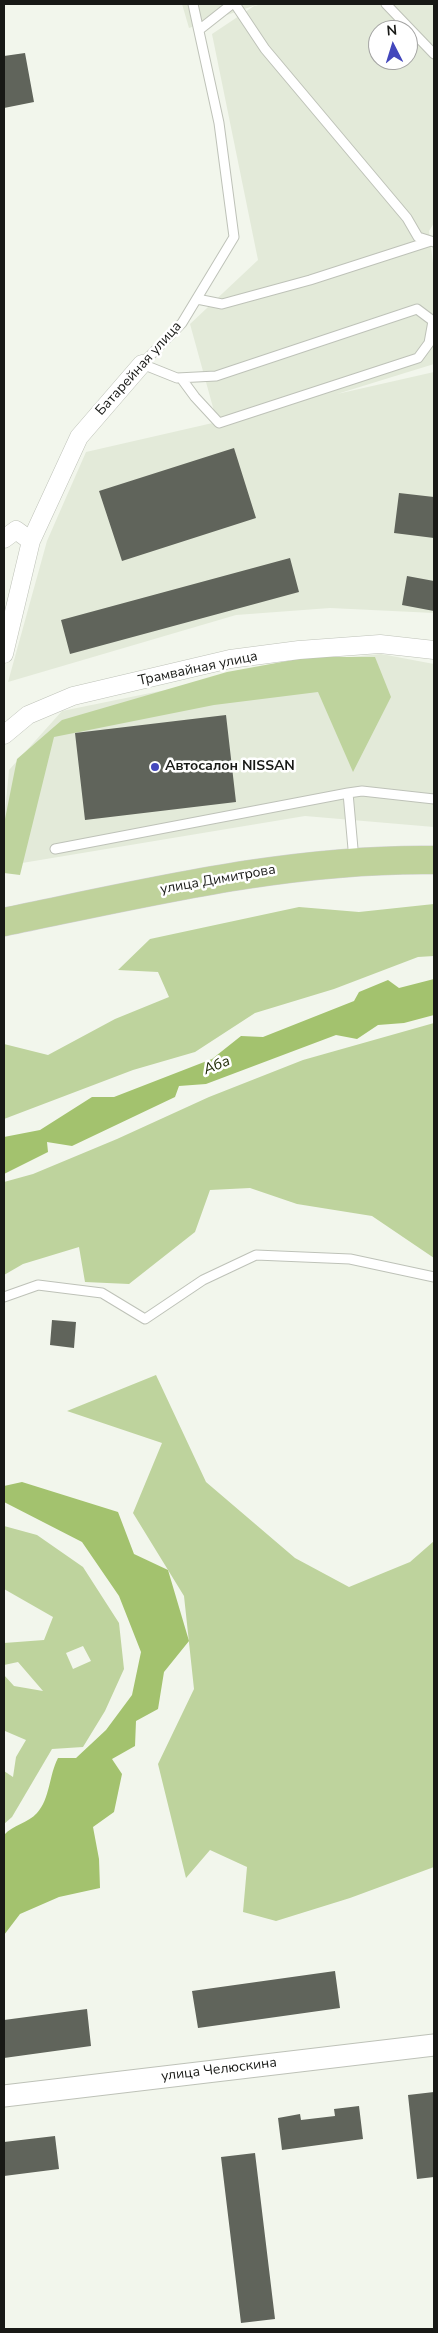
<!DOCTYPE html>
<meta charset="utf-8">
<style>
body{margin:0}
#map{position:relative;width:438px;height:2333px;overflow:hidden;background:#f2f6ec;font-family:"Nunito Sans",sans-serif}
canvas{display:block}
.frame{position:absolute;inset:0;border:5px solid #181916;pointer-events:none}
.north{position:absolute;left:368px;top:20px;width:50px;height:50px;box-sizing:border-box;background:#fff;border:1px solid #a3a3a2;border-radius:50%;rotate:355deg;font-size:14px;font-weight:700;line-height:20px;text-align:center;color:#181916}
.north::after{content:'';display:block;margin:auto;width:18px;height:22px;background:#4347bc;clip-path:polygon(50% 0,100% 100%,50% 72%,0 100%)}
</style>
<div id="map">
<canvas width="438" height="2333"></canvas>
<div class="frame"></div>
<div class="north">N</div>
</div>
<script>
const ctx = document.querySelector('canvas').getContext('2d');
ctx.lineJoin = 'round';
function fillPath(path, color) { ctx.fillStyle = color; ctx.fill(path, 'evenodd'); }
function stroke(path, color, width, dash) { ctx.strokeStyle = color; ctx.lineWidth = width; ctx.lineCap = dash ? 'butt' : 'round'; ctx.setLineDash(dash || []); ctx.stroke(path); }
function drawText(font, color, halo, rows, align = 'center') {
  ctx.font = font + ' "Nunito Sans",sans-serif'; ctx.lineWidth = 5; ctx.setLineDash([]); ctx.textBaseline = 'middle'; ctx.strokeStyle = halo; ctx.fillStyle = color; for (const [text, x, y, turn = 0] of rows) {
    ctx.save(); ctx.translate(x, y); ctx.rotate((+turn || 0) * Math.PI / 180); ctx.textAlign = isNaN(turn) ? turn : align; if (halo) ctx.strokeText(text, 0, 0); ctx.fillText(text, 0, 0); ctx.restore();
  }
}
fillPath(new Path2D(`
 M 182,4 L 259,4 L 189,28 Z
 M 262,4 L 434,4 L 434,223 L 429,231 L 434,271 L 434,364 L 337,394 L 434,372 L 434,613 L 330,608 L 236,615 L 8,682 L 47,541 L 86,452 L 217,422 L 190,324 L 258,260 L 212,34 L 254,6 ZM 378,30 L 408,30 L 408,60 L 378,60 Z
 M 381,654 L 434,664 L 434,827 L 305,816 L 4,866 L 4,823 L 9,770 L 62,711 L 303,662 Z`), '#e3ead9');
fillPath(new Path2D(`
 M 309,657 L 375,657 L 391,697 L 353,772 L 318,692 L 214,705 L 54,737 L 20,875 L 4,873 L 4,824 L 17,759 L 62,720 L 227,672 Z
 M 434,904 L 434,956 L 418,957 L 334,989 L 255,1013 L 195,1052 L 133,1070 L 4,1119 L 4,1044 L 48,1055 L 115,1019 L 169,997 L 158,972 L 118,970 L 150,939 L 299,907 L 359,912 Z
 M 434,1023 L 434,1258 L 372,1216 L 297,1204 L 250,1188 L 210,1190 L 195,1232 L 129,1284 L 85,1282 L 79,1247 L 23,1264 L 4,1275 L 4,1182 L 33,1174 L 117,1139 L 209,1097 L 303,1060 Z
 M 156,1375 L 206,1482 L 295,1558 L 349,1587 L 410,1562 L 434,1541 L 434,1867 L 350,1898 L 276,1921 L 243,1912 L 247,1867 L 210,1850 L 186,1878 L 158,1764 L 194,1689 L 184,1596 L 133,1513 L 162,1443 L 67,1411 Z
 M 4,1526 L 37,1535 L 83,1567 L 119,1623 L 124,1669 L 105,1711 L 83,1747 L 52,1749 L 12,1817 L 4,1824 L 4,1771 L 13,1777 L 16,1757 L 26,1740 L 5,1731 L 4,1675 L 14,1686 L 43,1691 L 18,1662 L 4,1665 L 4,1643 L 44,1640 L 53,1617 L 4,1589 ZM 83,1646 L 91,1661 L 73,1669 L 66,1653 Z`), '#bed39d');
fillPath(new Path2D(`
 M 434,979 L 434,1015 L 404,1023 L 378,1025 L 357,1039 L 336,1035 L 206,1084 L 179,1086 L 175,1097 L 72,1146 L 47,1142 L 48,1152 L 4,1174 L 4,1137 L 40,1130 L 92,1097 L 114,1097 L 212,1059 L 241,1036 L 263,1037 L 354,1001 L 359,992 L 388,980 L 399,988 Z
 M 22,1482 L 118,1512 L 134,1554 L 168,1570 L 189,1641 L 164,1672 L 158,1709 L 136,1721 L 135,1746 L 112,1759 L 122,1774 L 114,1812 L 93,1827 L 99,1859 L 100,1888 L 59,1897 L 20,1914 L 4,1935 L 4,1835 C 13,1825 28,1823 37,1813 C 50,1799 49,1775 58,1758 L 76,1758 L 106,1730 L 132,1695 L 141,1652 L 119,1596 L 82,1542 L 4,1502 L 4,1486 Z`), '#a3c26e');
fillPath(new Path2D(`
 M 25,53 L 34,102 L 4,108 L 4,56 Z
 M 234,448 L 256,518 L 122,561 L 99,491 Z
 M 399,493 L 434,497 L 434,538 L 394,533 Z
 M 290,558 L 299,592 L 70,654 L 61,620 Z
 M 407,576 L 434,581 L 434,611 L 402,605 Z
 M 226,715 L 236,802 L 85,820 L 75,733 Z
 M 52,1320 L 76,1322 L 74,1348 L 50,1345 Z
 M 335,1971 L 340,2008 L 198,2028 L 192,1991 Z
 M 87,2009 L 91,2046 L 4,2058 L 4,2020 Z
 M 434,2092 L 434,2177 L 417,2179 L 408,2095 Z
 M 359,2106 L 363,2139 L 282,2150 L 278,2118 L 300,2114 L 301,2120 L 335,2116 L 334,2109 Z
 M 55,2136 L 59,2169 L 4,2176 L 4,2142 Z
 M 255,2153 L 275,2319 L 241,2323 L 221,2157 Z`), '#60645b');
const service = new Path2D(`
 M 235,4 L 265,49 L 407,218 L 418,237 L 434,242
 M 386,4 L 434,54
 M 199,30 L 232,4
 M 197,299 L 222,304 L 310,280 L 431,241
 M 181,378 L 195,397 L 219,423 L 418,358 L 429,343 L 433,321 L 417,309 L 216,376 L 177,378 L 142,364 L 182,323 L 234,237 L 219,123 L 193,4
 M 348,793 L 354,860
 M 55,849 L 348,793 L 362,791 L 434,799
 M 4,1297 L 38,1285 L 102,1293 L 145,1319 L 203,1280 L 256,1255 L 350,1259 L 434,1277`);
const minor = new Path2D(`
 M 4,539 L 16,530 L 31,541
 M 4,654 L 31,541 L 79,437 L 142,364
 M 4,735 L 28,715 L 73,696 L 230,659 L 299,650 L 380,644 L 434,650`);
const tertiary = new Path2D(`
 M 4,2096 L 434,2045`);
const primary = new Path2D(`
 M 4,922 C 146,893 288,858 434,860`);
stroke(service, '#bec2b8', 11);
stroke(minor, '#bec2b8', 19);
stroke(tertiary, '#bec2b8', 23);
stroke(primary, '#d1d1d0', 29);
stroke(service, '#fff', 9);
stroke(minor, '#fff', 18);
stroke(tertiary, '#fff', 21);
stroke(primary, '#bfd29b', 28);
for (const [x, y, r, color] of [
 [155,767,5,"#4347bc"]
]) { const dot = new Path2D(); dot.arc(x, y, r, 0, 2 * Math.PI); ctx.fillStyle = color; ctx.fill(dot); stroke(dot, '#fff', 2); }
drawText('14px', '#181916', '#fff', [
 ["Батарейная улица",139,369,-48],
 ["Трамвайная улица",198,669,-12],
 ["улица Димитрова",218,880,-10],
 ["улица Челюскина",219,2070,-7]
]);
drawText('bold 14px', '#181916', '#fff', [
 ["Автосалон NISSAN",165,767]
], 'left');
drawText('italic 15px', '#232e0a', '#fff', [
 ["Аба",217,1066,-22]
]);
</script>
